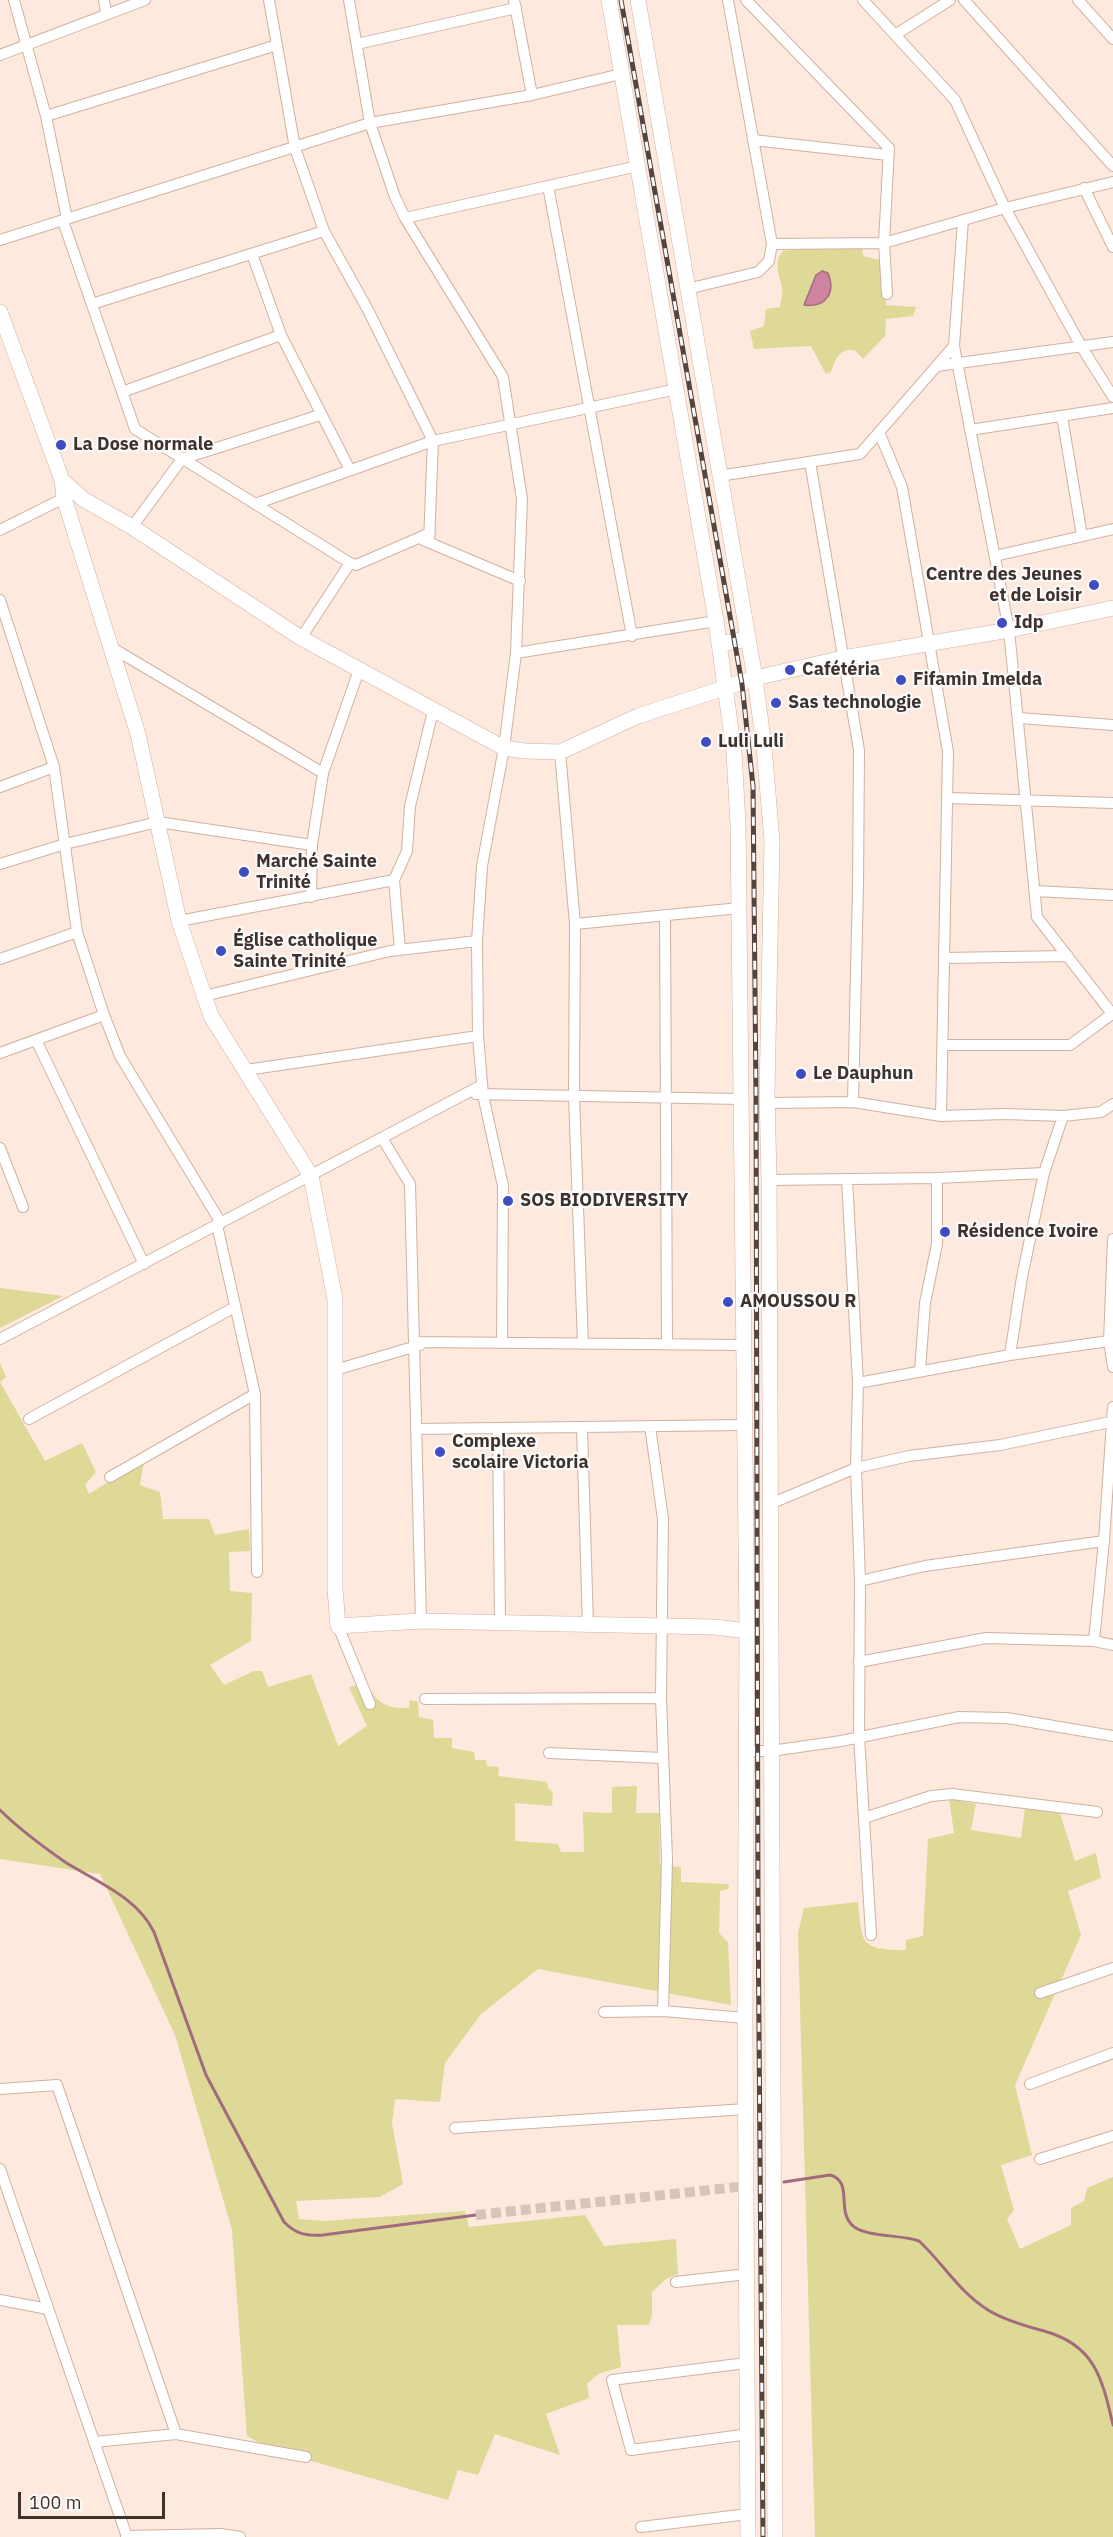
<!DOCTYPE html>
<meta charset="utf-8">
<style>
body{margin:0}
#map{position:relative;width:1113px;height:2537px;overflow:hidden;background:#fde9de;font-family:"IBM Plex Sans",sans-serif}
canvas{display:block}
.scale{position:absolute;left:18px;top:2492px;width:147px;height:27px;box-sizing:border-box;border:3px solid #3f322b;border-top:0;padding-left:8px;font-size:18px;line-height:21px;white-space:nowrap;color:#3f322b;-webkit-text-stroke:4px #fbfbfb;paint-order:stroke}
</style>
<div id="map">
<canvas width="1113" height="2537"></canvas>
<div class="scale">100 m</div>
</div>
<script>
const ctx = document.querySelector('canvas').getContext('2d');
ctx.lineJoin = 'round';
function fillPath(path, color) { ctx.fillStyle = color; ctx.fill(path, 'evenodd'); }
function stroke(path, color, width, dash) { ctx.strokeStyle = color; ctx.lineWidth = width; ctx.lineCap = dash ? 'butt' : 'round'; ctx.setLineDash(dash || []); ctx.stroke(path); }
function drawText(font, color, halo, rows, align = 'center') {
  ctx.font = font + ' "IBM Plex Sans",sans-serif'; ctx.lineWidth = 4.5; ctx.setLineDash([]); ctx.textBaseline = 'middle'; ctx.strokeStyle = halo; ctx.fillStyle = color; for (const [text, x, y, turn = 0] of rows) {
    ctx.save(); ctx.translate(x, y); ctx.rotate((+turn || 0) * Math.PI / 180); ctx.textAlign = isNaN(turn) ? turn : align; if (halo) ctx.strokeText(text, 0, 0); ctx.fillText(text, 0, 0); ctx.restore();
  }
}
fillPath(new Path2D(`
 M 838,246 L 862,247 L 863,256 L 883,261 L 886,305 L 916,307 L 913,316 L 886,319 L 885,336 L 863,359 L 856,351 C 840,346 835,360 831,372 L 826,374 L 811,346 L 754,349 L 750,331 L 764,326 L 766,309 L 780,307 C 781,300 783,294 782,287 C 779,273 773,263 783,251 ZM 831,281 L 831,291 L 827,300 L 805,300 L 809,294 Z
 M 0,1288 L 63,1296 L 0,1328 Z
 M 0,1363 L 6,1377 L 0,1382 L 45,1461 L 82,1443 L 96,1472 L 85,1485 L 89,1494 L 144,1460 L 140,1485 L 160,1492 L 163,1519 L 209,1519 L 215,1535 L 249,1529 L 250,1551 L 229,1552 L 230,1591 L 252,1593 L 251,1641 L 210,1665 L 224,1685 L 254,1671 L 262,1671 L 268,1687 L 311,1674 L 338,1746 L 367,1726 L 349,1687 L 366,1683 C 377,1703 386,1709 409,1708 L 410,1700 L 418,1702 L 419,1717 L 433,1720 L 434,1738 L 452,1738 L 452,1748 L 474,1752 L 475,1760 L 486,1760 L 487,1766 L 499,1767 L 498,1776 L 547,1782 L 548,1788 L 553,1792 L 552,1806 L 515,1803 L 515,1841 L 558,1844 L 561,1852 L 584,1852 L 583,1812 L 612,1813 L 612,1787 L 637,1786 L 636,1813 L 659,1813 L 660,1865 L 681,1867 L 681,1882 L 729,1884 L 728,1889 L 720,1891 L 719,1933 L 728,1942 L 731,2005 L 538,1969 L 481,2014 L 445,2063 L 440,2102 L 395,2099 L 392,2123 L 403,2184 L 380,2197 L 296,2201 L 299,2219 L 324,2221 L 465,2211 L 469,2227 L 585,2215 L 604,2246 L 676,2239 L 678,2274 L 666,2279 L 652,2292 L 652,2315 L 649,2325 L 617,2325 L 621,2367 L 598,2374 L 587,2384 L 589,2398 L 546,2414 L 560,2455 L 495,2434 L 478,2475 L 458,2470 L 448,2500 L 273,2450 L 247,2436 L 232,2230 L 175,2035 L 100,1874 L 0,1859 Z
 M 949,1799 L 976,1804 L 971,1830 L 1021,1838 L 1025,1808 L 1060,1813 L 1075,1861 L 1096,1853 L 1101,1878 L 1068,1891 L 1081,1935 L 1015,2085 L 1032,2155 L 1001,2165 L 1014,2210 L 1007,2219 L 1020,2249 L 1071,2225 L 1071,2208 L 1084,2201 L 1087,2188 L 1113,2177 L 1113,2537 L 815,2537 L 798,1933 L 804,1908 L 858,1902 C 862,1944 860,1950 906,1950 L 906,1940 L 923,1936 L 928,1839 L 954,1833 Z`), '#ded996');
const water = new Path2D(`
 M 822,271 L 828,273 C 836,293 826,308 804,305 L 816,275 Z`);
fillPath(water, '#ce84a1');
stroke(water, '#a36b7e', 1.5);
stroke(new Path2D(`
 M 0,1810 C 20,1830 42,1846 65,1862 C 97,1882 137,1897 154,1932 L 206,2075 L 284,2222 C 296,2234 305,2236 323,2235 L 476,2215
 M 784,2182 L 830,2175 C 853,2181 837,2209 851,2224 C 863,2238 901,2234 919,2241 C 943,2263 959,2292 988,2310 C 1004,2320 1025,2326 1044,2331 C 1095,2345 1102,2378 1113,2425`), '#a36b7e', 3);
stroke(new Path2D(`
 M 476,2215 L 747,2186`), '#d7c4ba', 10, [10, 5]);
const street = new Path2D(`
 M 14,0 L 46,116 L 67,219
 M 104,0 L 106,14
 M 269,0 L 295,148 L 324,231 L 368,310 L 433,441 L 429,542
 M 349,0 L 370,123 L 395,197 L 405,218 L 503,377 L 522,499 L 516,653 L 504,748 L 482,866 L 477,941 L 478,1036 L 483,1095 L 503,1186 L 502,1343
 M 514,0 L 532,95
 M 746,0 L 889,148 L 884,243 L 887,294
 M 863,0 L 955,100 L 1005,208 L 1081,346 L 1113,397
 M 964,0 L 1113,166
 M 1078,0 L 1113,39
 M 895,35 L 950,0
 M 357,44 L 516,8
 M 0,55 L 145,0
 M 46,116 L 277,45
 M 753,140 L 888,155
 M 548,186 L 632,636
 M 1084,188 L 1113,247
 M 405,218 L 638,166
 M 963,220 L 954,346 L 1009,630 L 1037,917 L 1113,1015
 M 63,221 L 135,429 L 350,563 L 356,565 L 430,533
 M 0,240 L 370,123 L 532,95 L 621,74
 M 772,244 L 884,243 L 1005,208 L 1113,182
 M 252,254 L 281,335 L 350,470
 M 687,289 L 758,272 L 769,261 L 772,244 L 728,0
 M 92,304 L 324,231
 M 937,366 L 1113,342
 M 122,392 L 281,335
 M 1062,416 L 1082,536
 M 970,430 L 1113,408
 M 879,432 L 902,487 L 948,752 L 941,1116
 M 810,462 L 859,750 L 858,887 L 853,1102
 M 719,476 L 860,454 L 954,346
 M 255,504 L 433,441 L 677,389
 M 132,527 L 182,459 L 320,415
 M 0,530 L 64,498
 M 423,540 L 520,581
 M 995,556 L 1113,529
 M 0,600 L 54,767 L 77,932 L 104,1015 L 120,1056 L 221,1223
 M 301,638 L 350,563
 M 109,646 L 323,773
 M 516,653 L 716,621
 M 1019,718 L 1113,725
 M 560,752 L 575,924 L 574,1096 L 583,1344
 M 0,787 L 54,767
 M 948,798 L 1113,803
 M 0,864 L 65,844 L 158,822 L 312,845
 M 1035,891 L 1113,895
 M 311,897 L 312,845 L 323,773 L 359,670
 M 665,915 L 667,1344
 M 179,921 L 394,880
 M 575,924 L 740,908
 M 400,950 L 394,880 L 407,851 L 410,806 L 433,711
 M 944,958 L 1068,956
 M 0,959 L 77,932
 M 204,996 L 390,951 L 477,941
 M 36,1040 L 144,1264
 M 942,1045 L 1070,1045 L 1112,1014
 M 0,1053 L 104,1015
 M 246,1070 L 478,1036
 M 476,1094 L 740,1099
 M 768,1103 L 853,1102 L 941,1116 L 1005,1114 L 1063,1116 L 1101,1112 L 1113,1104
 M 382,1138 L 410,1184 L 421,1621
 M 0,1148 L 23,1207
 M 847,1179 L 858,1383 L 856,1468 L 860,1581 L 859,1736 L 871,1935
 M 769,1180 L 937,1178 L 1044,1173
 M 217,1225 L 255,1394 L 257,1572
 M 1113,1239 L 1109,1341 L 1113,1367
 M 0,1339 L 482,1085
 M 415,1342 L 743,1345
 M 1010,1355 L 1022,1277 L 1044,1173 L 1063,1116
 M 335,1370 L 420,1345
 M 920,1371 L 925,1303 L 937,1244 L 937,1178
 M 858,1383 L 1010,1355 L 1109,1341
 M 29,1419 L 235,1307
 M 650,1426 L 663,1519 L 661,1698 L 667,1860 L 663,2011
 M 582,1427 L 588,1626
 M 498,1428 L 500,1622
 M 416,1429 L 744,1425
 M 110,1477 L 255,1394
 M 770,1504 L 856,1468 L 909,1456 L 1000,1445 L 1110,1422
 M 860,1581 L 925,1566 L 1104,1541
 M 338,1626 L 370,1704
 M 1094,1641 L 1104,1541 L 1113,1407
 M 859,1662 L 986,1638 L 1094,1641 L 1113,1645
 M 425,1699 L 661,1698
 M 746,1751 L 771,1751 L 841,1741 L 959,1717 L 1007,1718 L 1113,1736
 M 549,1753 L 662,1758
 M 864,1818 L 931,1796 L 952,1794 L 1097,1812
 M 1040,1993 L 1113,1968
 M 604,2012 L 663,2011 L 745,2018
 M 1030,2084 L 1113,2053
 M 0,2089 L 57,2085 L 176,2434
 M 455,2128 L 746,2109
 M 1040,2159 L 1113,2136
 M 0,2169 L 127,2537
 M 676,2282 L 747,2274
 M 0,2300 L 48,2309
 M 746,2363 L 612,2380 L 631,2450 L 749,2434
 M 94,2442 L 176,2434 L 306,2457
 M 641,2527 L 748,2514
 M 126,2536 L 221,2534 L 240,2537`);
const secondary = new Path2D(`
 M 609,0 L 716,621 L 734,752 L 738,824 L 747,1631 L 745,2018 L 748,2537
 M 638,0 L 755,678 L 764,747 L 772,841 L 767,1094 L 769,1180 L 775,2537
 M 0,312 L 62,480 L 64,498 L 138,734 L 179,921 L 211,1016 L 311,1176 L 335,1299 L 335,1589 L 338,1626 L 421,1621 L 715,1627 L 747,1631
 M 62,480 L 83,499 L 132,527 L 301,638 L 504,748 L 525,751 L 560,752 L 638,716 L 755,678 L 843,658 L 1009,630 L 1113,608
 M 719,644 L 748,639`);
stroke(street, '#d1b1a0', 12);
stroke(secondary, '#d1b1a0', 16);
stroke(street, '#fff', 10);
stroke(secondary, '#fff', 15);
const rail = new Path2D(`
 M 621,0 L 742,684 L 753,786 L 756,1094 L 758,1904 L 763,2537`);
stroke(rail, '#53453d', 5);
stroke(rail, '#fbfbfb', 3, [9]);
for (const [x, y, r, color] of [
 [61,445,6,"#3f4dc1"],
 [1094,585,6,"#3f4dc1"],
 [1002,623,6,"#3f4dc1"],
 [790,670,6,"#3f4dc1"],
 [901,680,6,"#3f4dc1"],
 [776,703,6,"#3f4dc1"],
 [706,742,6,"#3f4dc1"],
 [244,872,6,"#3f4dc1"],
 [221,951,6,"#3f4dc1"],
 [801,1074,6,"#3f4dc1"],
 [508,1201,6,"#3f4dc1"],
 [945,1232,6,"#3f4dc1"],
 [728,1302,6,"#3f4dc1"],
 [440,1452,6,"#3f4dc1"]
]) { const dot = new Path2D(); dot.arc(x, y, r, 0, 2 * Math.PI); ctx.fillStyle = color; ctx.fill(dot); stroke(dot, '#fbfbfb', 2); }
drawText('bold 18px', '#3f322b', '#fbfbfb', [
 ["La Dose normale",73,445],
 ["Centre des Jeunes",1082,575,"right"],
 ["et de Loisir",1082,596,"right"],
 ["Idp",1014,623],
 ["Cafétéria",802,670],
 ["Fifamin Imelda",913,680],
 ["Sas technologie",788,703],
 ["Luli Luli",718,742],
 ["Marché Sainte",256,862],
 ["Trinité",256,883],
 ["Église catholique",233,941],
 ["Sainte Trinité",233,962],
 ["Le Dauphun",813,1074],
 ["SOS BIODIVERSITY",520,1201],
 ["Résidence Ivoire",957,1232],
 ["AMOUSSOU R",740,1302],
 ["Complexe",452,1442],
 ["scolaire Victoria",452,1463]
], 'left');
</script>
